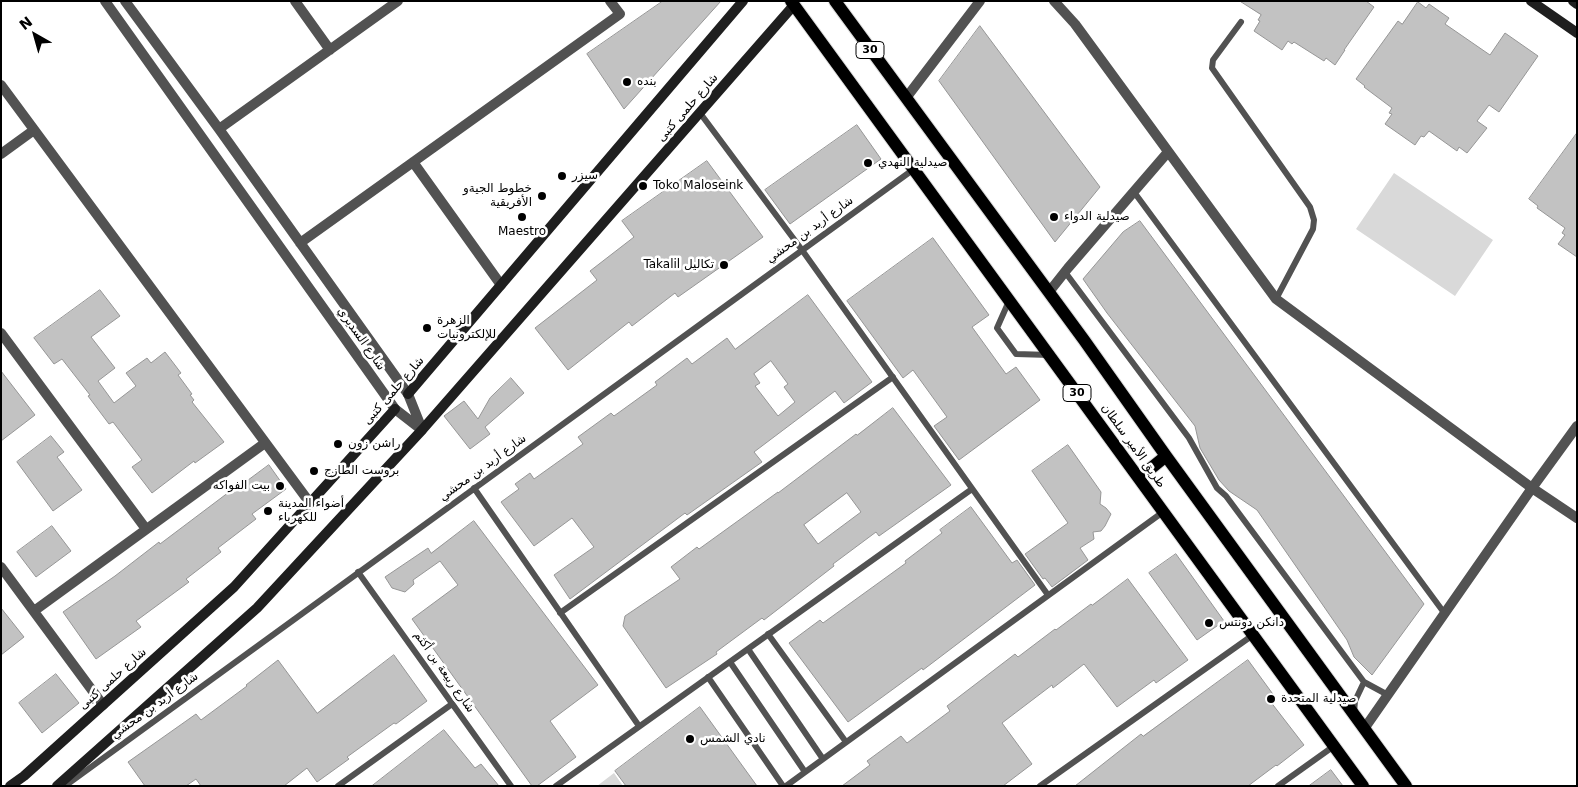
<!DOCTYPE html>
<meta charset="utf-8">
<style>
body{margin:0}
#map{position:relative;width:1578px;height:787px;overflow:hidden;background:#fff;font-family:"DejaVu Sans",sans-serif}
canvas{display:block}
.frame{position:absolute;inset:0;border:2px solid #000;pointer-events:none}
.north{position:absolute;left:10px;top:10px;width:50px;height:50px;-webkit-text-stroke:4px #fff;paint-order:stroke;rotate:322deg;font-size:14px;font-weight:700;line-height:20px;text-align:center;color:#000}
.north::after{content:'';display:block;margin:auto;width:18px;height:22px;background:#000;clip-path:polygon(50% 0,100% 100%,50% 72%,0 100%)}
</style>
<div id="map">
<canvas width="1578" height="787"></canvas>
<div class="frame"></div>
<div class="north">N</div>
</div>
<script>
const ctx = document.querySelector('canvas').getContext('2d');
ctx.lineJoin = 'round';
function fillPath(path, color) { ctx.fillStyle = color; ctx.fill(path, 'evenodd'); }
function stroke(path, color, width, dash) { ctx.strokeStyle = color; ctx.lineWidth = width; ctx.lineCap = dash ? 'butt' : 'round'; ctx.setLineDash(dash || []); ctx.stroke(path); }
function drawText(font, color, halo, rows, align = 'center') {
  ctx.font = font + ' "DejaVu Sans",Vazirmatn,sans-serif'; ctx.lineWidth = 5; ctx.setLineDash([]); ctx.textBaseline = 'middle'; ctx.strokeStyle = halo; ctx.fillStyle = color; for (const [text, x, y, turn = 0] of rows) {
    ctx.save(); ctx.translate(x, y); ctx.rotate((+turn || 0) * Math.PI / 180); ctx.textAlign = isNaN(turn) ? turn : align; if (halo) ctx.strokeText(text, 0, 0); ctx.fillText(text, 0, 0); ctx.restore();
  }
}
fillPath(new Path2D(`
 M 1394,173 L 1493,240 L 1455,296 L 1356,229 Z
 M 614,773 L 623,786 L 597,786 Z`), '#d9d9d9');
const building = new Path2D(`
 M 663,1 L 721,1 L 624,109 L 587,54 Z
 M 1240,1 L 1366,1 L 1374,7 L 1344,50 L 1345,50 L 1335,65 L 1326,58 L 1324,61 L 1294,42 L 1292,44 L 1288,41 L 1282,50 L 1254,31 L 1260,21 L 1258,20 L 1261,15 Z
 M 1418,2 L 1426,8 L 1429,4 L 1449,18 L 1445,24 L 1490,55 L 1505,33 L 1538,56 L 1499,112 L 1489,105 L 1477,121 L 1487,128 L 1467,153 L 1459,147 L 1457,151 L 1429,131 L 1424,137 L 1421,136 L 1415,145 L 1385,124 L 1392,114 L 1389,113 L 1392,108 L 1364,87 L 1365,86 L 1356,79 L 1398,21 L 1402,24 Z
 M 980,26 L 1100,187 L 1055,242 L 939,81 Z
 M 857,125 L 881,159 L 790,224 L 765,190 Z
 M 1577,133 L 1577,257 L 1558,244 L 1565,235 L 1562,233 L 1565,228 L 1537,208 L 1538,206 L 1529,199 Z
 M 707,161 L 763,237 L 678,297 L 675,293 L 632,326 L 629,322 L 568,370 L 535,328 L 597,280 L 590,271 L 634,237 L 622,221 Z
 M 1140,221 L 1424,604 L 1372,675 L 1354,657 L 1347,640 L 1257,510 L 1229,491 L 1219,480 L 1200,448 L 1195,426 L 1107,313 L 1083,279 L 1123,232 Z
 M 933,238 L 989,315 L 972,327 L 1006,374 L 1016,367 L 1040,400 L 959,460 L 934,426 L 947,417 L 913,370 L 903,378 L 847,301 Z
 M 100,290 L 120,316 L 91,337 L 115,368 L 98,381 L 114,403 L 136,386 L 126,373 L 147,358 L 151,363 L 165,352 L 181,373 L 178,375 L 192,394 L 190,395 L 194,400 L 192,402 L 224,442 L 195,463 L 194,461 L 152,493 L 132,467 L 142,460 L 113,422 L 109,424 L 88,396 L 90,395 L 62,359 L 54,364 L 34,338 Z
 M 808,295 L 872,382 L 844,403 L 835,391 L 754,452 L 762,462 L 687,515 L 685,513 L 570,599 L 554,575 L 594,547 L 572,518 L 534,546 L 501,502 L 519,489 L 515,484 L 530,473 L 534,479 L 583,444 L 578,437 L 611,413 L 614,416 L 657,385 L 655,382 L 687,358 L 692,364 L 727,338 L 735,349 ZM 771,361 L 788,384 L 784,387 L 795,402 L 778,416 L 755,386 L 760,383 L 754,374 Z
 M 1,371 L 35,415 L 1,441 Z
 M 511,378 L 524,393 L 485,427 L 490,434 L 470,449 L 444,416 L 464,401 L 478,419 L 490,398 Z
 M 893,408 L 951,485 L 879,536 L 876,532 L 833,564 L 834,566 L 764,620 L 762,618 L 716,652 L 717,654 L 666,688 L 623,626 L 625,616 L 680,579 L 671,567 L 697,547 L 699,549 L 778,492 L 778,493 L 856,434 L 857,435 ZM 847,493 L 861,512 L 818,544 L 804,525 Z
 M 51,436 L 64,452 L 57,457 L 82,490 L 53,511 L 17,462 Z
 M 1068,445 L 1101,492 L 1100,504 L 1106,508 L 1111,514 L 1105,526 L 1101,531 L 1093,532 L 1094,539 L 1080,548 L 1088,560 L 1052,587 L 1045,578 L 1043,579 L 1025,554 L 1068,523 L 1032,471 Z
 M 269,465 L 286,489 L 252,514 L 256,519 L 218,548 L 221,552 L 186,579 L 189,582 L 136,621 L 141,627 L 96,659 L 63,612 L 115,576 L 159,542 L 160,544 L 233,489 L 234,490 Z
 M 971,507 L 1012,563 L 1017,560 L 1035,585 L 923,670 L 922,668 L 848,722 L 789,643 L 820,620 L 823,623 L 906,563 L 905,561 L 942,533 L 940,530 Z
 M 474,521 L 598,685 L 550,721 L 576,757 L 537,786 L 532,786 L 412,619 L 458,585 L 440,561 L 413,580 L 414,584 L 405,592 L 392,588 L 385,577 L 428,548 L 431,553 Z
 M 52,526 L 71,551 L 36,577 L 17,552 Z
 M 1176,554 L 1224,621 L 1197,640 L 1149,573 Z
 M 1128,579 L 1188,660 L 1156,683 L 1154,680 L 1117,707 L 1084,664 L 1053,688 L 1052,685 L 1002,723 L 1032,764 L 1003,786 L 842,786 L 870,765 L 867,761 L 901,736 L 907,743 L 950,711 L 947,706 L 1015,654 L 1018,657 L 1055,629 L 1056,630 L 1091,604 L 1092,605 Z
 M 1,608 L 24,637 L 1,655 Z
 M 394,655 L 427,701 L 396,724 L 394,723 L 347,757 L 349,759 L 317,782 L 307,768 L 284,786 L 201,786 L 196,779 L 186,786 L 145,786 L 128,762 L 196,714 L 201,720 L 247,686 L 246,685 L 278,660 L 317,713 Z
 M 1248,660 L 1275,697 L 1270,701 L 1304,745 L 1277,766 L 1276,765 L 1248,786 L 1075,786 L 1141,734 L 1143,736 Z
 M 56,674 L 79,703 L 42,733 L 19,703 Z
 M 700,707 L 757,786 L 626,786 L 615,771 Z
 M 444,730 L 475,768 L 481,764 L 499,786 L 372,786 Z
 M 1331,770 L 1343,786 L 1309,786 Z`);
fillPath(building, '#c2c2c2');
stroke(building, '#969696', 1);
const primary = new Path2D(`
 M 791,1 L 1363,786
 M 835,1 L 1084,340 L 1166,456 L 1406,786
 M 1139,478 L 1166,456`);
stroke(primary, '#dbdbdb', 14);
stroke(new Path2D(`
 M 1241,22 L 1213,60 L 1212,68 L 1310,207 L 1314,220 L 1313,229 L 1276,299
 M 700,113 L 802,250 L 1048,595
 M 1134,192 L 1445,614
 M 1065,272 L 1189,438 L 1217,488 L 1226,496 L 1364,682 L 1355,701 L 1354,712
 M 1009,301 L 997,328 L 1016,354 L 1050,355
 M 474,488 L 639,726
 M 358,572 L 511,786
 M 560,613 L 893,377
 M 768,634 L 846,742
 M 748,649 L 823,759
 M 730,662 L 805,772
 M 708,677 L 783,786
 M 1364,682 L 1388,695
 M 65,786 L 914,169
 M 338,786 L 452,704
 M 556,786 L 972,489
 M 786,786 L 1163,512
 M 1040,786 L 1253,635
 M 1278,786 L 1334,746`), '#525252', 6);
stroke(new Path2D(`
 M 105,1 L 395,409 L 422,430
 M 125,1 L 219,129 L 408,394 L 422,429
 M 295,1 L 330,50
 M 1054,1 L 1075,24 L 1276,299 L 1532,488 L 1577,426
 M 1,85 L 310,503
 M 906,98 L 980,1
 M 219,129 L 398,1
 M 1,154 L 34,130
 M 413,162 L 501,285
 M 300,243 L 620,14 L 610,1
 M 1049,292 L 1068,268 L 1168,152
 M 1,333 L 146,529
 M 1,567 L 103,705
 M 34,611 L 265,443
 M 1364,729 L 1532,488 L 1577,518`), '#525252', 10);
stroke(new Path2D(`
 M 1531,1 L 1577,33
 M 1573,1 L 1577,4
 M 408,394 L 743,1
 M 10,786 L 24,776 L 234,587 L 395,409
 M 57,786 L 257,608 L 422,430 L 794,5`), '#1f1f1f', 10);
stroke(primary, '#000', 12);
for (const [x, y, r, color] of [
 [627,82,5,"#000"],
 [868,163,5,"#000"],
 [562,176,5,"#000"],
 [643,186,5,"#000"],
 [542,196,5,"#000"],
 [522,217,5,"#000"],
 [1054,217,5,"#000"],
 [724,265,5,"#000"],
 [427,328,5,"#000"],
 [338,444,5,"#000"],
 [314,471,5,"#000"],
 [280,486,5,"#000"],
 [268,511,5,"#000"],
 [1209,623,5,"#000"],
 [1271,699,5,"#000"],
 [690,739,5,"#000"]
]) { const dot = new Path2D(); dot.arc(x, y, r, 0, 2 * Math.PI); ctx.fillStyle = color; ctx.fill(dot); stroke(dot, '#fff', 2); }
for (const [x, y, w] of [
 [870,50,28],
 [1077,393,28]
]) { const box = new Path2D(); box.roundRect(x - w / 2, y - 8.5, w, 17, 4); ctx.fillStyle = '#fff'; ctx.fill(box); stroke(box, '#000', 1); }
drawText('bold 11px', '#000', null, [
 ["30",870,50],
 ["30",1077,393]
]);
drawText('12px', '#000', '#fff', [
 ["بنده",637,82],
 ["صيدلية النهدي",878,163],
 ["سيزر",572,176],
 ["Toko Maloseink",653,186],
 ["خطوط الجيةو",532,189,"right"],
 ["الأفريقية",532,203,"right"],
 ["صيدلية الدواء",1064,217],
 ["Maestro",522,232,"center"],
 ["Takalil تكاليل",714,265,"right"],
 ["الزهرة",437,321],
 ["للإلكترونيات",437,335],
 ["راشن زون",348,444],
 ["بروست الطازج",324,471],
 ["بيت الفواكه",270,486,"right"],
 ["أضواء المدينة",278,504],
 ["للكهرباء",278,518],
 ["دانكن دونتس",1219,623],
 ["صيدلية المتحدة",1281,699],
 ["نادي الشمس",700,739]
], 'left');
drawText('12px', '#000', '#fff', [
 ["شارع حلمى كتبى",688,108,-49],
 ["شارع أربد بن محشي",810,230,-36],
 ["شارع السديري",361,339,55],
 ["شارع حلمى كتبى",394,391,-49],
 ["طريق الأمير سلطان",1133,446,54],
 ["شارع أربد بن محشي",483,468,-36],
 ["شارع ربيعة بن أكثم",444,672,55],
 ["شارع حلمى كتبى",113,679,-42],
 ["شارع أربد بن محشي",155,706,-36]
]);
</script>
